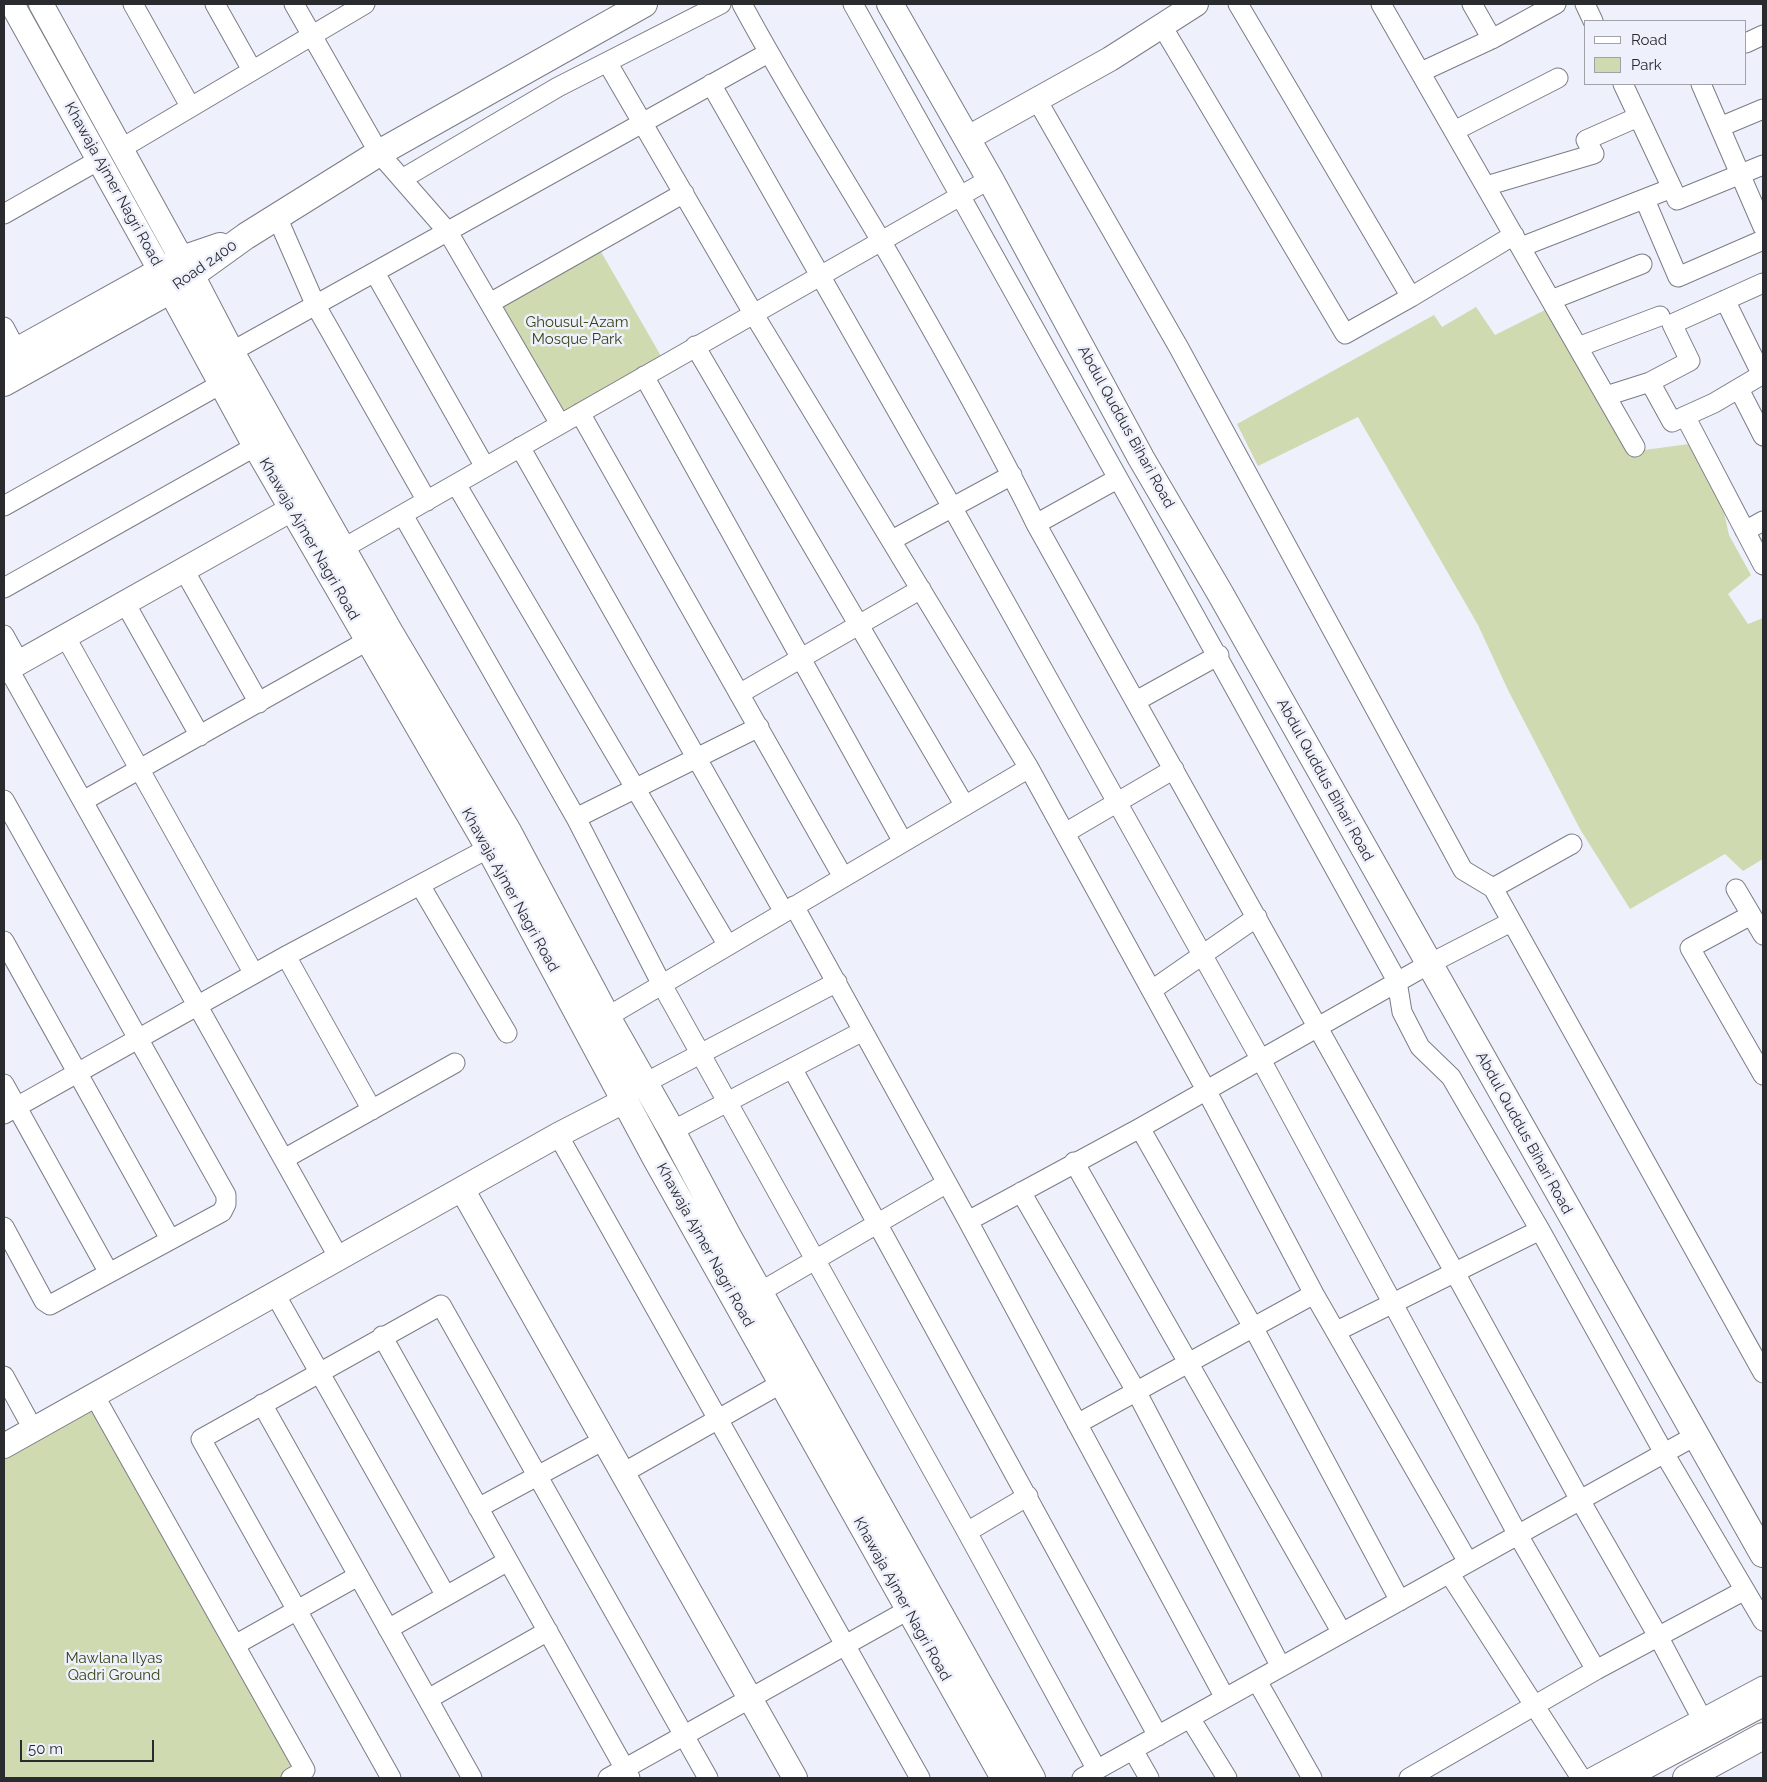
<!DOCTYPE html>
<style>
body{margin:0}
#map{position:relative;width:1767px;height:1782px;overflow:hidden;background:#eef1fc;font-family:Raleway,sans-serif}
canvas{display:block}
.frame{position:absolute;inset:0;border:5px solid #2a2b2f;pointer-events:none}
.legend{position:absolute;left:1584px;top:20px;width:162px;height:65px;box-sizing:border-box;background:#eef1fc;border:1px solid #a0a2aa;margin:0;padding:6px 9px;list-style:none;font-size:15px;color:#2a2b2f}
.legend li{display:flex;align-items:center;gap:10px;height:25px}
.legend b{width:25px;border:1px solid #a0a2aa}
.scale{position:absolute;left:20px;top:1740px;width:134px;height:22px;box-sizing:border-box;border:2px solid #2a2b2f;border-top:0;padding-left:6px;font-size:15px;line-height:18px;white-space:nowrap;color:#2a2b2f;-webkit-text-stroke:4px #eef1fc;paint-order:stroke}
</style>
<div id="map">
<canvas width="1767" height="1782"></canvas>
<div class="frame"></div>
<ul class="legend">
<li><b style="height:6px;background:#fff"></b>Road</li>
<li><b style="height:14px;background:#cfdab1"></b>Park</li>
</ul>
<div class="scale">50 m</div>
</div>
<script>
const ctx = document.querySelector('canvas').getContext('2d');
ctx.lineJoin = 'round';
function fillPath(path, color) { ctx.fillStyle = color; ctx.fill(path, 'evenodd'); }
function stroke(path, color, width, dash) { ctx.strokeStyle = color; ctx.lineWidth = width; ctx.lineCap = dash ? 'butt' : 'round'; ctx.setLineDash(dash || []); ctx.stroke(path); }
function drawText(font, color, halo, rows, align = 'center') {
  ctx.font = font + ' Raleway,sans-serif'; ctx.lineWidth = 5; ctx.setLineDash([]); ctx.textBaseline = 'middle'; ctx.strokeStyle = halo; ctx.fillStyle = color; for (const [text, x, y, turn = 0] of rows) {
    ctx.save(); ctx.translate(x, y); ctx.rotate((+turn || 0) * Math.PI / 180); ctx.textAlign = isNaN(turn) ? turn : align; if (halo) ctx.strokeText(text, 0, 0); ctx.fillText(text, 0, 0); ctx.restore();
  }
}
fillPath(new Path2D(`
 M 596,243 L 665,363 L 560,424 L 490,303 Z
 M 1476,307 L 1495,335 L 1549,308 L 1637,451 L 1689,444 L 1722,503 L 1729,535 L 1751,575 L 1728,594 L 1748,624 L 1763,618 L 1763,859 L 1743,871 L 1725,854 L 1630,909 L 1580,829 L 1508,690 L 1478,625 L 1358,417 L 1258,466 L 1237,424 L 1434,315 L 1442,327 Z
 M 90,1397 L 298,1773 L 288,1778 L 4,1778 L 4,1445 Z`), '#cfdab1');
const minor = new Path2D(`
 M 133,4 L 190,106
 M 215,4 L 252,70
 M 294,4 L 379,153 L 448,232 L 560,424
 M 742,4 C 785,84 833,160 880,239 C 934,332 988,427 1036,524 L 1454,1271 L 1580,1500 L 1658,1636 L 1709,1732
 M 853,4 C 1034,330 1218,654 1397,981 L 1402,1012 L 1420,1047 L 1451,1077 L 1540,1230 L 1664,1453 L 1763,1621
 M 1238,4 L 1411,297
 M 1381,4 L 1635,447
 M 1472,4 L 1492,39
 M 1585,4 L 1593,21
 M 1162,26 L 1345,334 L 1411,297 L 1514,235
 M 1746,43 L 1763,35
 M 607,62 L 753,313 L 1029,768 L 1205,1088 L 1314,1294 L 1468,1562
 M 1421,72 L 1492,39 L 1556,4
 M 711,84 L 952,507 L 1260,1058 L 1518,1535 L 1596,1670
 M 1701,84 L 1763,227
 M 1037,100 L 1179,348 L 1463,870 L 1493,888
 M 1720,127 L 1763,109
 M 1454,131 L 1558,78
 M 122,148 L 365,4
 M 402,179 L 558,87 L 721,4
 M 1486,186 L 1594,154 L 1586,140 L 1638,117
 M 1672,188 L 1677,200 L 1763,165
 M 1645,200 L 1678,277 L 1763,240
 M 4,214 L 99,160
 M 277,217 L 316,306 L 427,501
 M 1521,247 L 1672,188 L 1623,84
 M 375,273 L 485,467
 M 1551,300 L 1642,264
 M 1725,300 L 1762,375
 M 490,303 L 684,193
 M 4,327 L 22,361
 M 695,346 L 965,806
 M 1578,347 L 1660,316
 M 231,352 L 768,53
 M 644,376 L 903,842
 M 1650,382 L 1690,361 L 1672,324 L 1763,283
 M 1739,389 L 1763,436
 M 1606,396 L 1650,382 L 1672,422 L 1714,403 L 1763,374
 M 580,413 L 843,877
 M 1685,416 L 1763,565
 M 520,447 L 784,912
 M 456,484 L 727,944
 M 4,506 L 221,384
 M 403,515 L 576,818 L 661,983 L 967,1532 L 1097,1770
 M 1036,524 L 1117,479
 M 1745,531 L 1763,521
 M 892,540 L 1012,475
 M 342,549 L 990,179
 M 184,570 L 259,703
 M 4,588 L 256,446
 M 125,603 L 200,736
 M 4,635 L 19,662
 M 65,636 L 254,974
 M 8,668 L 339,1258
 M 739,694 L 921,589
 M 1136,701 L 1219,655
 M 4,800 L 226,1195 L 226,1204 L 222,1212 L 50,1305 L 44,1301 L 4,1227
 M 83,801 L 367,641
 M 576,818 L 759,727
 M 1065,833 L 1174,769
 M 1572,844 L 1493,888 L 1763,1373
 M 420,885 L 507,1033
 M 1736,889 L 1763,935
 M 794,906 L 968,1221 L 1140,1128 L 1429,964 L 1511,922
 M 1751,915 L 1690,948 L 1763,1075
 M 4,941 L 170,1239
 M 286,956 L 372,1110
 M 1152,990 L 1257,917
 M 607,1017 L 1029,768
 M 792,1068 L 1158,1736
 M 645,1083 L 837,982
 M 4,1084 L 109,1273
 M 4,1114 L 286,956 L 489,848
 M 1140,1128 L 1253,1327 L 1400,1601
 M 672,1131 L 863,1031
 M 558,1135 L 920,1778
 M 284,1159 L 455,1063
 M 1074,1162 L 1342,1633
 M 1021,1192 L 1136,1391 L 1281,1667
 M 968,1221 L 1225,1698
 M 760,1292 L 947,1183
 M 275,1294 L 446,1596
 M 1337,1331 L 1540,1230
 M 382,1336 L 630,1778
 M 4,1376 L 33,1429
 M 94,1395 L 305,1770 L 291,1778
 M 262,1404 L 472,1778
 M 1077,1424 L 1314,1294
 M 623,1473 L 782,1383
 M 478,1508 L 604,1440
 M 967,1532 L 1028,1496
 M 1449,1573 L 1581,1778
 M 388,1629 L 508,1561
 M 235,1645 L 358,1576
 M 1257,1681 L 1312,1778
 M 428,1699 L 548,1631
 M 1190,1718 L 1227,1778
 M 1133,1750 L 1149,1778
 M 391,1778 L 201,1439 L 441,1305 L 708,1778
 M 608,1778 L 908,1610
 M 1082,1778 L 1695,1436
 M 1409,1778 L 1596,1670 L 1745,1590
 M 1591,1778 L 1763,1686`);
const tertiary = new Path2D(`
 M 12,4 L 170,288
 M 41,4 L 191,276
 M 968,138 L 1110,59 L 1196,4
 M 4,671 L 292,509
 M 462,1189 L 795,1778
 M 4,1446 L 558,1135 L 626,1100`);
const secondary = new Path2D(`
 M 890,4 L 990,179 L 1141,458 L 1220,593 L 1763,1554
 M 192,277 L 231,352 L 389,631 L 509,833 L 607,1017 L 672,1131 L 728,1236 L 1032,1778
 M 171,290 L 256,446 L 489,848 L 655,1157 L 1004,1778
 M 4,358 L 182,259 L 220,246
 M 4,383 L 171,290 L 246,236 L 379,153 L 644,4
 M 1622,1778 L 1763,1703
 M 1686,1778 L 1763,1736`);
stroke(minor, '#7a7d86', 21);
stroke(tertiary, '#7a7d86', 26);
stroke(secondary, '#7a7d86', 28);
stroke(minor, '#fff', 19);
stroke(tertiary, '#fff', 24);
stroke(secondary, '#fff', 26);
drawText('15px', '#2a2b2f', '#eef1fc', [
 ["Khawaja Ajmer Nagri Road",113,184,61],
 ["Road 2400",205,265,-35],
 ["Abdul Quddus Bihari Road",1126,427,61],
 ["Khawaja Ajmer Nagri Road",309,539,60],
 ["Abdul Quddus Bihari Road",1325,780,61],
 ["Khawaja Ajmer Nagri Road",510,890,61],
 ["Abdul Quddus Bihari Road",1524,1133,61],
 ["Khawaja Ajmer Nagri Road",705,1245,61],
 ["Khawaja Ajmer Nagri Road",902,1599,61]
]);
drawText('15px', '#394314', '#eef1fc', [
 ["Ghousul-Azam",577,322],
 ["Mosque Park",577,339],
 ["Mawlana Ilyas",114,1658],
 ["Qadri Ground",114,1675]
]);
</script>
